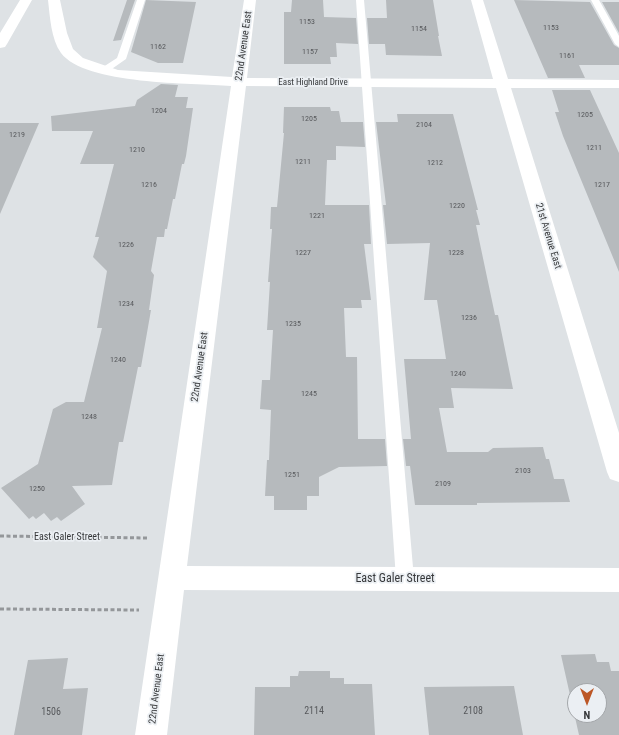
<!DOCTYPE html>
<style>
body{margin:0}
#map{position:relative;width:619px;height:735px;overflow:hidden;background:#dee2e5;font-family:"Roboto Condensed",sans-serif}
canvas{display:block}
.north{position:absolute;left:567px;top:683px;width:40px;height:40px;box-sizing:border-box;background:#ebeff3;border:1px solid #a3a6a9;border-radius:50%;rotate:180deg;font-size:11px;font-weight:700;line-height:16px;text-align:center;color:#37393b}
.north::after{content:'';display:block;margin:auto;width:14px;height:18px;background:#bc5726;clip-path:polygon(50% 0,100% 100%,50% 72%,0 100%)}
</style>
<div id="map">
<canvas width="619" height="735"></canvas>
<div class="north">N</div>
</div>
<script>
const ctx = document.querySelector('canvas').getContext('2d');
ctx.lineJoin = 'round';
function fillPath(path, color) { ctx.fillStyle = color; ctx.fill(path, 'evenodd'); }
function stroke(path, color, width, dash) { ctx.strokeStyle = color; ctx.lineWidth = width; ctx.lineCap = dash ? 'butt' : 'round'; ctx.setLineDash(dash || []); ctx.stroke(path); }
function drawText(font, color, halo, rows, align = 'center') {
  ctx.font = font + ' "Roboto Condensed",sans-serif'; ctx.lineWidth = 3.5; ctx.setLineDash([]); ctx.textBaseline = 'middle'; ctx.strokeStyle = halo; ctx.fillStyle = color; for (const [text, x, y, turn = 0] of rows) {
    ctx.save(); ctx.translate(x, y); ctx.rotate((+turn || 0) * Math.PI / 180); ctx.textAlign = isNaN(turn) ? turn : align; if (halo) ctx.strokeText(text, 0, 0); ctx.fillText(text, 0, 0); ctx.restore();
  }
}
fillPath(new Path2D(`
 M 127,0 L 135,0 L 121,40 L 113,41 Z
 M 146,0 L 196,2 L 183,63 L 158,63 L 131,52 Z
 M 292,0 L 323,0 L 324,17 L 356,18 L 358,44 L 336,43 L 337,57 L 330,57 L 331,64 L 284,64 L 284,12 L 291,12 Z
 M 386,0 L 433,0 L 439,36 L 438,36 L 442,56 L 386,55 L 385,44 L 369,44 L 367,18 L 387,18 Z
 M 514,0 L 590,2 L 614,45 L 619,48 L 619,65 L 579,65 L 585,78 L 548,78 Z
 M 602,2 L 619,2 L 619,33 Z
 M 161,84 L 178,85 L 175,97 L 188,97 L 186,108 L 193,108 L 186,156 L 184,164 L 182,164 L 175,199 L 173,199 L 167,229 L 165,229 L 164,237 L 157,237 L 151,271 L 154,275 L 149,310 L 151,310 L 141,367 L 138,367 L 123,442 L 119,442 L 112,485 L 72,486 L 85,504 L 61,521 L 57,517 L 51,521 L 44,513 L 36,519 L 33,516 L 29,519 L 1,488 L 38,464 L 53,409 L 66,402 L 84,402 L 102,328 L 97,328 L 107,271 L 93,257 L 99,237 L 95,237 L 114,164 L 80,164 L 93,131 L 52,131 L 51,116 L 135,106 L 137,100 Z
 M 552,90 L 590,90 L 619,153 L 619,272 L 563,136 L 555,112 L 559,112 Z
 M 284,107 L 330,107 L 331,111 L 339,111 L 341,122 L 363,122 L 365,147 L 336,146 L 336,160 L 327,160 L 325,205 L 369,205 L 371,244 L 364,244 L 371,300 L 361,300 L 362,308 L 344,308 L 346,357 L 357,357 L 358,439 L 385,439 L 387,466 L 339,467 L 319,477 L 319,496 L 307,496 L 307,510 L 274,510 L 274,496 L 265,496 L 267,460 L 269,460 L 271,410 L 260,409 L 262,380 L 270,380 L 273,330 L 267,330 L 270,282 L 268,282 L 272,229 L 270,229 L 271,207 L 277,207 L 284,133 L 283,133 Z
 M 397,114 L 453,114 L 478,210 L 476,210 L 480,225 L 476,225 L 495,315 L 498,315 L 513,389 L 451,388 L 454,408 L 439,408 L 447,452 L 488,452 L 493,448 L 543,447 L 546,459 L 549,459 L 554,479 L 564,479 L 570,502 L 477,503 L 477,505 L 415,505 L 410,466 L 406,466 L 403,439 L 411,439 L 404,359 L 446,359 L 437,300 L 424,300 L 430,243 L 387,244 L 383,205 L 386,205 L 376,122 L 398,122 Z
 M 0,123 L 39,123 L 0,214 Z
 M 595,654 L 597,662 L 609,662 L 611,671 L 619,671 L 619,735 L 579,735 L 561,655 ZM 575,691 L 599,691 L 599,715 L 575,715 Z
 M 68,658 L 63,689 L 88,688 L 82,735 L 14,735 L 28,660 Z
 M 299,671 L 330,671 L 330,678 L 344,678 L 344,684 L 372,684 L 375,735 L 254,735 L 255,687 L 290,687 L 290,676 L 298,676 Z
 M 514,686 L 523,735 L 429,735 L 424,687 Z`), '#b6babd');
stroke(new Path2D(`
 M 0,536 L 149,538
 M 0,609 L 139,610`), '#94979a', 3, [4, 2.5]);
fillPath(new Path2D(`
 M 137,0 L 145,0 L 126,59 L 106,73 L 100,73 L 98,71 L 100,69 L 117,58 Z
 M 356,0 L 364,0 L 414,579 L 411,585 L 405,587 L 399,585 L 396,579 Z
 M 591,0 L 599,0 L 619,36 L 619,47 L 615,44 Z`), '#fff');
fillPath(new Path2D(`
 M 20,0 L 32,0 L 7,44 L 5,47 L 0,48 L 0,33 Z
 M 48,0 L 60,0 L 67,33 L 73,49 L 83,58 L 118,70 L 232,77 L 244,0 L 256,0 L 247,78 L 493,79 L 471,0 L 483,0 L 508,79 L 619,80 L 619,88 L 511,88 L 619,433 L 619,482 L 610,479 L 607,472 L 496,88 L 246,86 L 187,566 L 619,568 L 619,592 L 184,590 L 167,735 L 135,735 L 231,86 C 192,83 85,85 61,53 C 51,39 50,17 48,0 Z`), '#fff');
drawText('8px', '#57595c', null, [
 ["1153",307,22],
 ["1153",551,28],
 ["1154",419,29],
 ["1162",158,47],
 ["1157",310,52],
 ["1161",567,56],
 ["1204",159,111],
 ["1205",585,115],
 ["1205",309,119],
 ["2104",424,125],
 ["1219",17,135],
 ["1211",594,148],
 ["1210",137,150],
 ["1211",303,162],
 ["1212",435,163],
 ["1216",149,185],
 ["1217",602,185],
 ["1220",457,206],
 ["1221",317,216],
 ["1226",126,245],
 ["1227",303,253],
 ["1228",456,253],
 ["1234",126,304],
 ["1236",469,318],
 ["1235",293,324],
 ["1240",118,360],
 ["1240",458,374],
 ["1245",309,394],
 ["1248",89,417],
 ["2103",523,471],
 ["1251",292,475],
 ["2109",443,484],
 ["1250",37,489]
]);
drawText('9px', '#37393b', '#ebeff3', [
 ["East Highland Drive",313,83]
]);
drawText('10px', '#37393b', '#ebeff3', [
 ["22nd Avenue East",244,46,-82],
 ["21st Avenue East",548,236,73],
 ["22nd Avenue East",200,367,-82],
 ["East Galer Street",67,537],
 ["22nd Avenue East",157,689,-83]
]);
drawText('10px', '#57595c', null, [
 ["2114",314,711],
 ["2108",473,711],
 ["1506",51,712]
]);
drawText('12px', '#37393b', '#ebeff3', [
 ["East Galer Street",395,579]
]);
</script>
